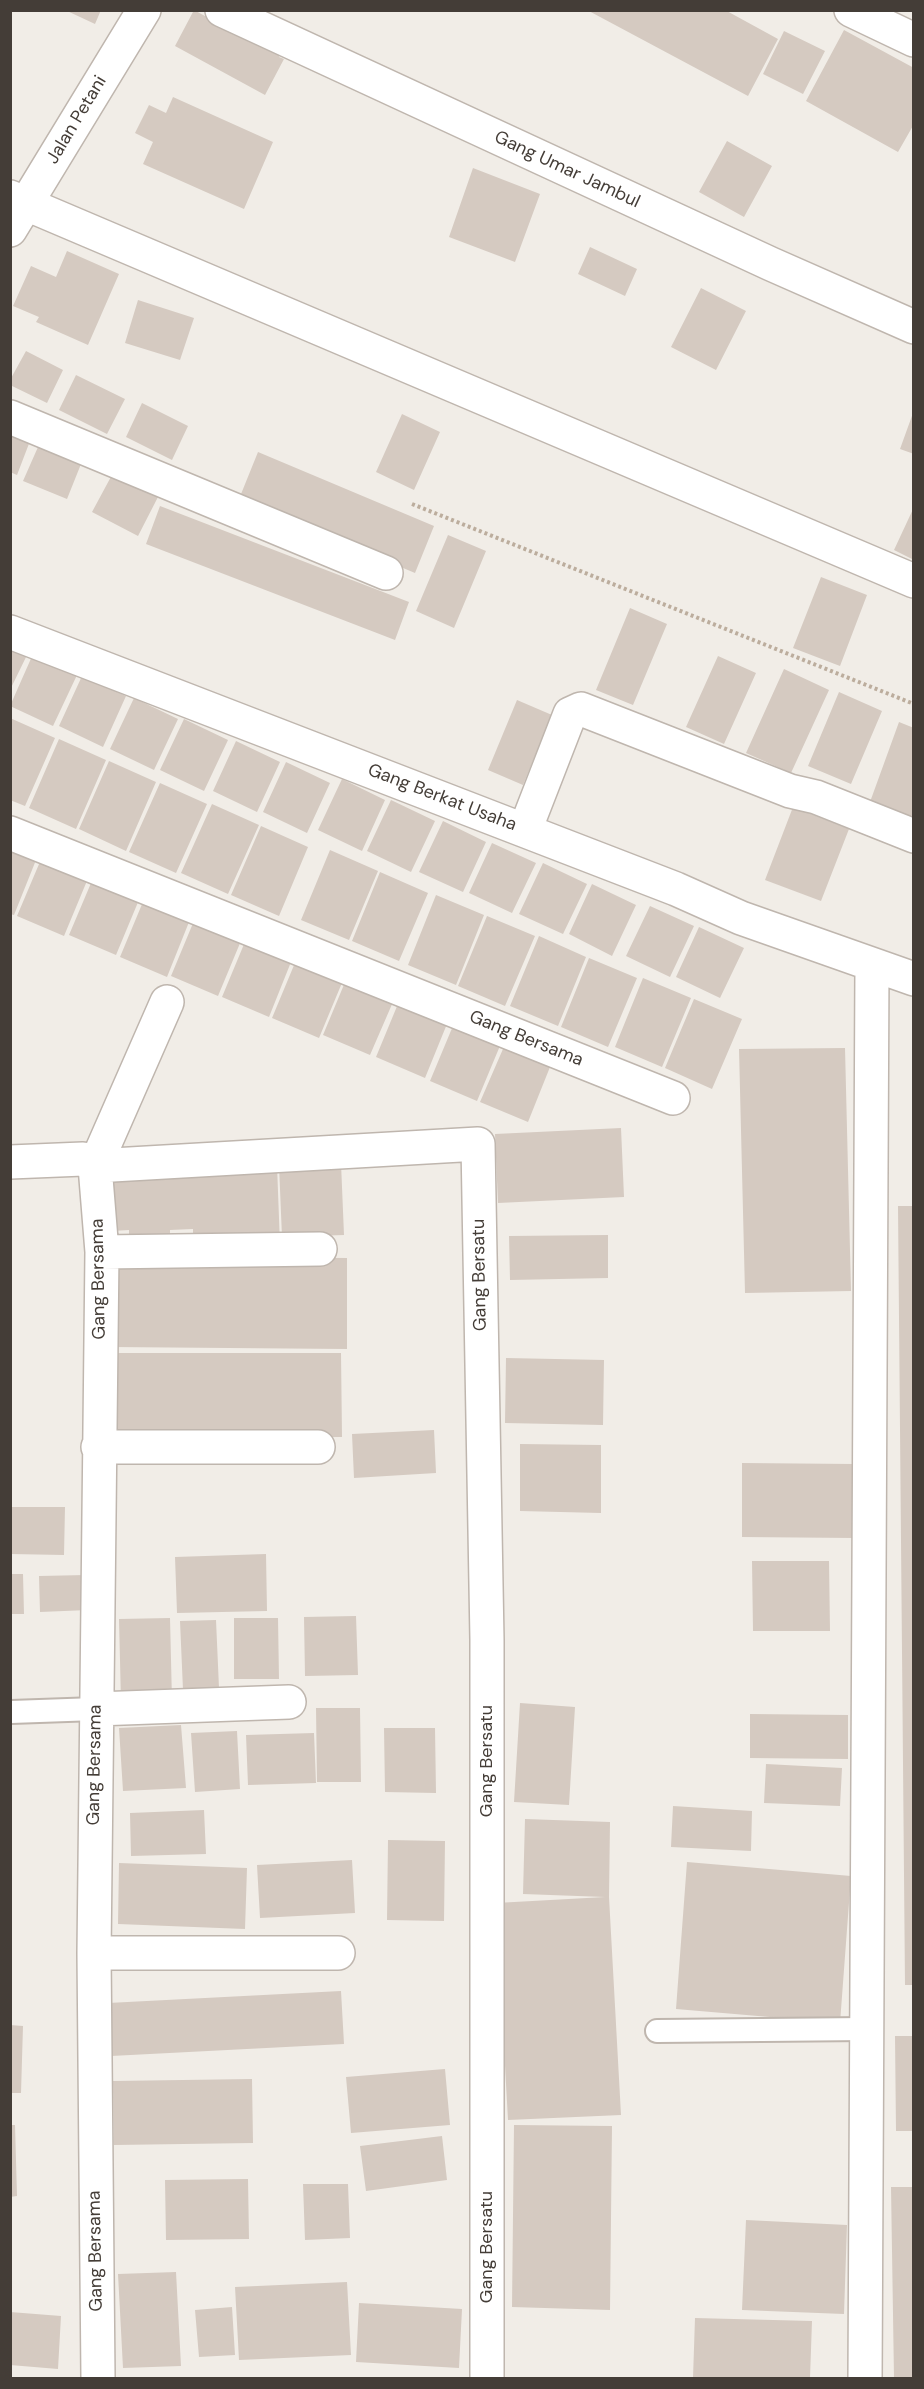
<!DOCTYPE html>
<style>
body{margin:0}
#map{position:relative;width:924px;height:2389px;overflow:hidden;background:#f1ede7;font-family:"DM Sans",sans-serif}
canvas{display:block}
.frame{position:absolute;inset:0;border:12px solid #443d37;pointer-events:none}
</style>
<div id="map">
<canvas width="924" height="2389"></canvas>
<div class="frame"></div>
</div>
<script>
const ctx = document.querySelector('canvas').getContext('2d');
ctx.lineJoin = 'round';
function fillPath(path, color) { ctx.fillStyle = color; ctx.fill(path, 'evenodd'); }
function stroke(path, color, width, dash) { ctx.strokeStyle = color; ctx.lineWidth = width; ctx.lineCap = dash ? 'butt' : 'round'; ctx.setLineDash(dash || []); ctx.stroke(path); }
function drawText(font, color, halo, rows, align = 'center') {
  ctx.font = font + ' "DM Sans",sans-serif'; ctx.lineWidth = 5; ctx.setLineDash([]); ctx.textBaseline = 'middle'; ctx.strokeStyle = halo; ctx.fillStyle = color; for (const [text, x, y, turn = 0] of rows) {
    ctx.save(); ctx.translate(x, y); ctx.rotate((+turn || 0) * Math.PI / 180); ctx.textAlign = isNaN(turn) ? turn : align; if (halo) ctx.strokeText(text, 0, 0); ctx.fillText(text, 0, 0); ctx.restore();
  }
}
fillPath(new Path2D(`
 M 65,10 L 101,10 L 95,24 Z
 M 194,10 L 263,48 L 269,36 L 285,44 L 279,57 L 284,59 L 265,95 L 175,46 Z
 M 587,10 L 725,10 L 778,39 L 748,96 Z
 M 844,30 L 914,68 L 914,124 L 898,152 L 806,101 Z
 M 784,31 L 825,51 L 803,94 L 763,74 Z
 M 173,97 L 273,142 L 244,209 L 143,164 L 153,142 L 135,133 L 149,105 L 166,113 Z
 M 727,141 L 772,166 L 744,217 L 699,192 Z
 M 473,168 L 540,194 L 515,262 L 449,237 Z
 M 590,247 L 637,269 L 625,296 L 578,274 Z
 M 67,251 L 119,274 L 88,345 L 36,322 L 39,317 L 13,306 L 31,266 L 56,277 Z
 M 701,288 L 746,311 L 716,370 L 671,347 Z
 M 138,300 L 194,318 L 180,360 L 125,343 Z
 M 26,351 L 63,370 L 47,403 L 10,385 L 10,380 Z
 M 76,375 L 125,399 L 107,434 L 59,410 Z
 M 142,403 L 188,426 L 172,460 L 126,437 Z
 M 913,413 L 914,413 L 914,454 L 900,449 Z
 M 402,414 L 440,432 L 414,490 L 376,472 Z
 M 10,434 L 30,441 L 17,475 L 10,472 Z
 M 38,447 L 81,464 L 67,499 L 23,481 Z
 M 258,452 L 434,526 L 415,573 L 239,499 Z
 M 113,473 L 158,497 L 138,536 L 92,512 Z
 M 160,506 L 409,602 L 395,640 L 146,544 Z
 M 914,507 L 914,560 L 894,550 Z
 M 448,535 L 486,551 L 454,628 L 416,611 Z
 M 821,577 L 867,595 L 840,666 L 793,648 Z
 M 630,608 L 667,624 L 633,705 L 596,690 Z
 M 10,648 L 27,655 L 10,690 Z
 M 33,654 L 77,675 L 53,726 L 10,706 Z
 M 718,656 L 756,673 L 724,744 L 686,727 Z
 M 784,669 L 829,690 L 791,773 L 746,753 Z
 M 82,676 L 126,696 L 103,747 L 59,726 Z
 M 839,692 L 882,711 L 851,784 L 808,766 Z
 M 134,698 L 178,719 L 154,770 L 110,749 Z
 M 517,700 L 552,715 L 523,785 L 488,770 Z
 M 10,718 L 55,738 L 25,806 L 10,800 Z
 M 184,719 L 228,740 L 204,791 L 160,770 Z
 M 899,722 L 914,728 L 914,810 L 911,817 L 870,802 Z
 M 59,739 L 106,760 L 76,829 L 29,808 Z
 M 236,741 L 280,762 L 257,812 L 213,791 Z
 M 109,761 L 156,782 L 126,851 L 79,829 Z
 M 286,762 L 330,783 L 307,833 L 263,812 Z
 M 342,779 L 385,800 L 362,851 L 318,830 Z
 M 160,783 L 207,804 L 176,873 L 129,852 Z
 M 391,800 L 435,821 L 411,872 L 367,851 Z
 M 212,804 L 259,825 L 228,894 L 181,873 Z
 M 793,807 L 849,829 L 821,901 L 765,880 Z
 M 443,821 L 486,842 L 463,892 L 419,872 Z
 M 261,826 L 308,847 L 279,916 L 231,895 Z
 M 492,843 L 536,863 L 512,913 L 469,893 Z
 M 10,844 L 38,855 L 14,915 L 10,914 Z
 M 330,850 L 378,871 L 349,940 L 301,920 Z
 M 42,857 L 89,876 L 64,936 L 17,916 Z
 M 543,863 L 587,884 L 563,934 L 519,914 Z
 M 380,872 L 428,893 L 399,961 L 352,941 Z
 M 94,876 L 141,895 L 116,955 L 69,935 Z
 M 592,884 L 636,905 L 612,956 L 569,934 Z
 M 436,895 L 484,915 L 456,985 L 408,965 Z
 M 145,897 L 191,917 L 167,977 L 120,957 Z
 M 650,906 L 694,926 L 670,977 L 626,956 Z
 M 196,916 L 243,936 L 218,996 L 171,976 Z
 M 487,916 L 535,936 L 505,1006 L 458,986 Z
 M 699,927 L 744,948 L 720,998 L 676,977 Z
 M 539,936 L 586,957 L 558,1026 L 510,1006 Z
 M 247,937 L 293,957 L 269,1017 L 222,997 Z
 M 297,958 L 344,978 L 319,1038 L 272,1018 Z
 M 589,958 L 637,978 L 608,1047 L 561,1027 Z
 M 348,975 L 396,995 L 370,1055 L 323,1035 Z
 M 643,978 L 691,998 L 662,1067 L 615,1047 Z
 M 400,999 L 449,1019 L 425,1078 L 376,1057 Z
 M 694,999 L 742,1019 L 712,1089 L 665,1068 Z
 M 455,1021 L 502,1041 L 477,1101 L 430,1081 Z
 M 506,1042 L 552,1062 L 528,1122 L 480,1102 Z
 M 845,1048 L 851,1291 L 745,1293 L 739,1049 Z
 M 621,1128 L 624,1197 L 498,1203 L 495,1134 Z
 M 341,1163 L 344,1235 L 282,1237 L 279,1165 Z
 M 277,1165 L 280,1245 L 251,1246 L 250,1233 L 223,1233 L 223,1244 L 193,1246 L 193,1229 L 170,1230 L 170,1247 L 129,1248 L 129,1230 L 112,1231 L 109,1170 Z
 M 898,1206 L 914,1206 L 914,1985 L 905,1985 Z
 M 608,1235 L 608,1278 L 510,1280 L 509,1236 Z
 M 111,1256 L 347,1258 L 347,1349 L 111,1347 Z
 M 111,1353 L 341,1353 L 342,1437 L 111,1438 Z
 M 506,1358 L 604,1360 L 603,1425 L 505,1423 Z
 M 434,1430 L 436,1473 L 354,1478 L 352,1434 Z
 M 520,1444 L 601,1445 L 601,1513 L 520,1511 Z
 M 742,1463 L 854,1464 L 854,1538 L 742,1537 Z
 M 10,1507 L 65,1507 L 64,1555 L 10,1554 Z
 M 266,1554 L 267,1611 L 177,1613 L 175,1557 Z
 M 752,1561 L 829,1561 L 830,1631 L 753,1631 Z
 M 10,1574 L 23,1574 L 24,1614 L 10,1614 Z
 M 86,1575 L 88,1610 L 40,1612 L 39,1576 Z
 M 356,1616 L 358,1675 L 305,1676 L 304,1617 Z
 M 170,1618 L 172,1701 L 121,1702 L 119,1619 Z
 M 234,1618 L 278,1618 L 279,1679 L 234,1679 Z
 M 216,1620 L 219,1688 L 183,1690 L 180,1621 Z
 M 520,1703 L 575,1707 L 569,1805 L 514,1802 Z
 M 316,1708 L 360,1708 L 361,1782 L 317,1782 Z
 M 750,1714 L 848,1715 L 848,1759 L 750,1758 Z
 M 181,1725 L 186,1788 L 123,1791 L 119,1728 Z
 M 384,1728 L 435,1728 L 436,1793 L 385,1792 Z
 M 237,1731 L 240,1789 L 195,1792 L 191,1733 Z
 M 314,1733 L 316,1783 L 248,1785 L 246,1735 Z
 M 766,1764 L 842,1768 L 840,1806 L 764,1803 Z
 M 673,1806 L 752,1811 L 751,1851 L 671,1847 Z
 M 204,1810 L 206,1854 L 131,1856 L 130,1813 Z
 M 525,1819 L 610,1822 L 609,1897 L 621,2115 L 508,2120 L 496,1903 L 605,1897 L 523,1894 Z
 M 388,1840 L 445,1841 L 444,1921 L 387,1920 Z
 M 352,1860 L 355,1913 L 260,1918 L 257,1865 Z
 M 687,1862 L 851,1876 L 840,2023 L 676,2009 Z
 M 119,1863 L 247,1868 L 245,1929 L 118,1924 Z
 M 341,1991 L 344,2044 L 111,2056 L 108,2003 Z
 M 10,2025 L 23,2026 L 21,2093 L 10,2093 Z
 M 895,2036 L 914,2036 L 914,2131 L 896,2131 Z
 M 445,2069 L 450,2125 L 351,2133 L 346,2077 Z
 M 252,2079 L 253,2143 L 114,2145 L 113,2081 Z
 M 10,2125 L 15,2125 L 17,2196 L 10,2197 Z
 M 514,2125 L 612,2126 L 610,2310 L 512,2307 Z
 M 442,2136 L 447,2180 L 366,2191 L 360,2146 Z
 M 248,2179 L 249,2239 L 166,2240 L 165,2180 Z
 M 303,2184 L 348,2184 L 350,2238 L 305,2240 Z
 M 891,2187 L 914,2187 L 914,2378 L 894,2378 Z
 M 746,2220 L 847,2225 L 844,2314 L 742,2310 Z
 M 176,2272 L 181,2366 L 123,2368 L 118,2274 Z
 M 347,2282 L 351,2355 L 239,2360 L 235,2287 Z
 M 359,2303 L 462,2309 L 459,2368 L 356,2362 Z
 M 232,2307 L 235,2355 L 199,2357 L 195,2310 Z
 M 10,2312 L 61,2316 L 58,2369 L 10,2365 Z
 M 695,2318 L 812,2321 L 810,2378 L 693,2378 Z`), '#d5cac1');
const service = new Path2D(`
 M 11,1712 L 96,1709
 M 657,2031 L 866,2029`);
const minor = new Path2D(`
 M 222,10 L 771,264 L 914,327
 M 851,10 L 914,40
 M 10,197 L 914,581
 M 10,230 L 144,10
 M 10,417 L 386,573
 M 10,632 L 676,889 L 741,918 L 914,979
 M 525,830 L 570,714 L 581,709 L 790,791 L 816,797 L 914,836
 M 10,833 L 673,1098
 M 167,1002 L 95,1166 L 478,1144 L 487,1640 L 487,2378
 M 10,1162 L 83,1159 L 95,1166 L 102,1252 L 94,1953 L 98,2378
 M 102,1252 L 320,1249
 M 98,1447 L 318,1447
 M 96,1709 L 289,1702
 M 94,1953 L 338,1953
 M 865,2378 L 872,966`);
stroke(service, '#bfb6ae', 26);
stroke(minor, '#bfb6ae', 36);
stroke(new Path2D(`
 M 412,504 L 914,704`), '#bcad9d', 4, [3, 3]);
stroke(service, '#fff', 22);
stroke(minor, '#fff', 33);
drawText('18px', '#443d37', '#fff', [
 ["Jalan Petani",77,120,-59],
 ["Gang Umar Jambul",567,170,25],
 ["Gang Berkat Usaha",442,798,21],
 ["Gang Bersama",526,1039,22],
 ["Gang Bersatu",480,1275,-91],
 ["Gang Bersama",99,1279,-91],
 ["Gang Bersatu",487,1761,-90],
 ["Gang Bersama",95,1765,-89],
 ["Gang Bersatu",487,2247,-90],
 ["Gang Bersama",96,2251,-91]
]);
</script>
